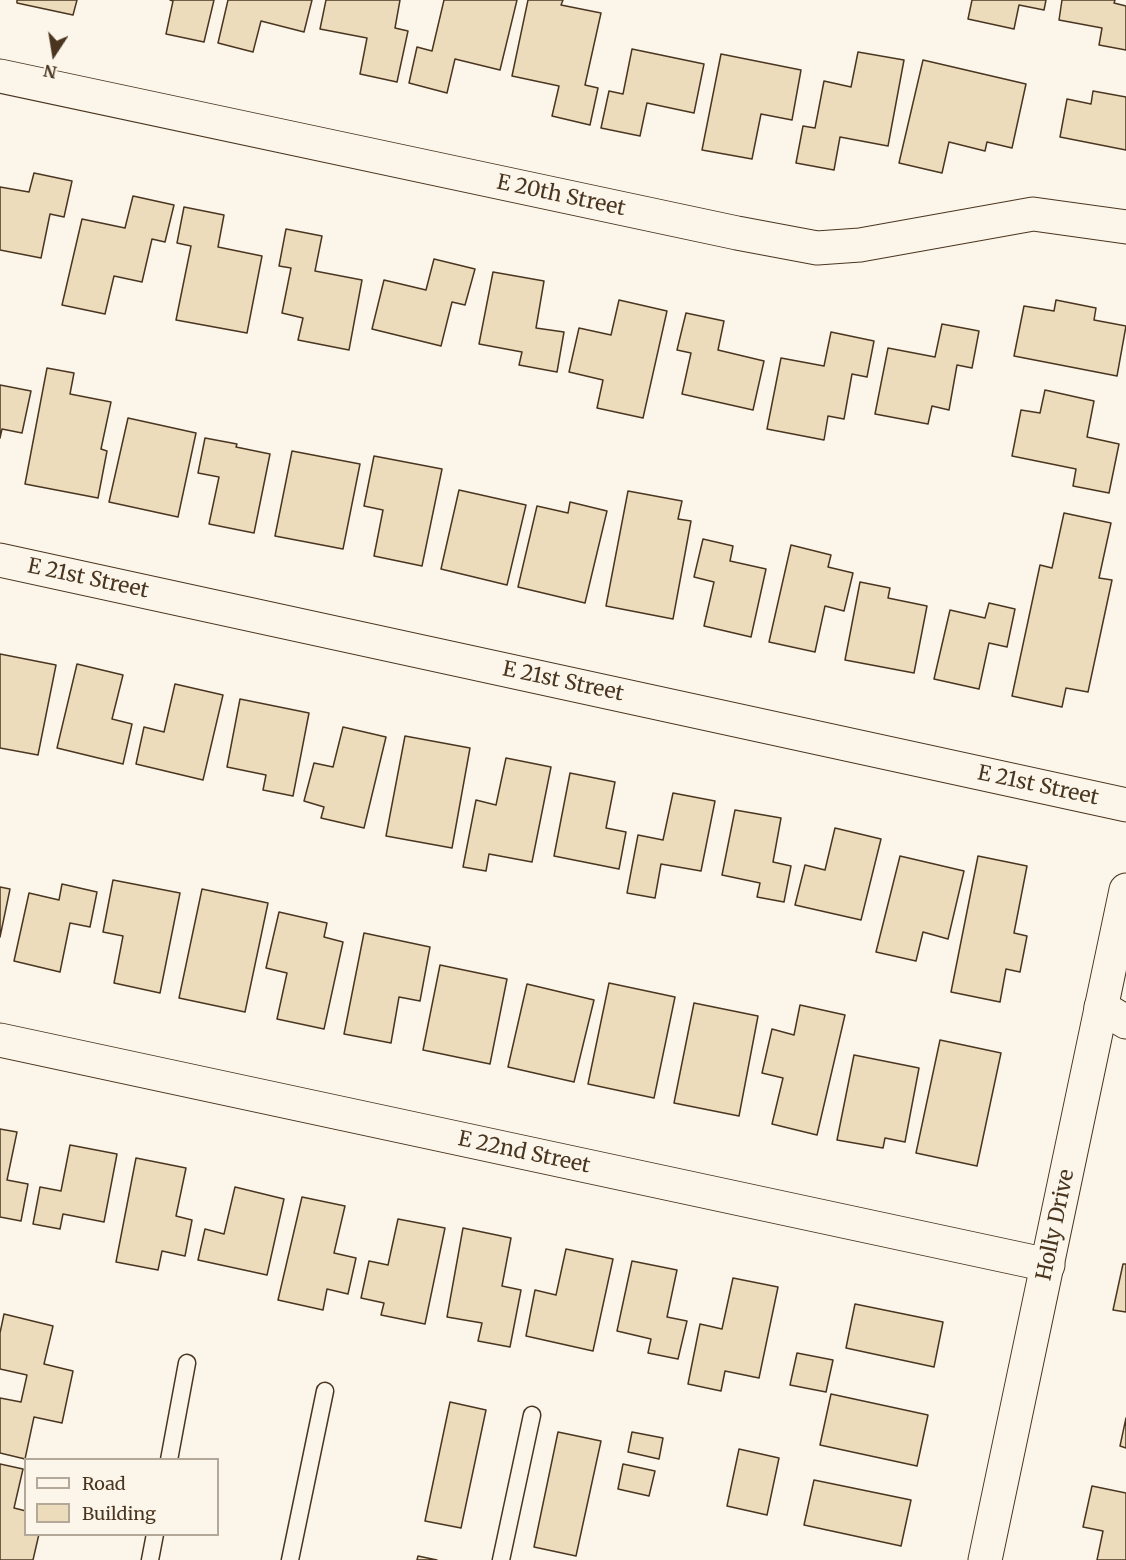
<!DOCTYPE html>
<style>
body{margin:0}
#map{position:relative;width:1126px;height:1560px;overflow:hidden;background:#fbf6e9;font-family:Merriweather,serif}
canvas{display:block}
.legend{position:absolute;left:24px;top:1458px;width:195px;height:78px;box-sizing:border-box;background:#fbf6e9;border:2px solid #b4a999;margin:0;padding:8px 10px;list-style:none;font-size:18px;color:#4a3520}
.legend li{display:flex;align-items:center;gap:12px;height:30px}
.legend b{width:30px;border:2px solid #b4a999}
.north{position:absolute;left:24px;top:24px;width:60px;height:60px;-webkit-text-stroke:4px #fbf6e9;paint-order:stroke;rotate:192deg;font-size:16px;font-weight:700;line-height:24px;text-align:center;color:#4a3520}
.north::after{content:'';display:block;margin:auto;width:21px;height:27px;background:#4a3520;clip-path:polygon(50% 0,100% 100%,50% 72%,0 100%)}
</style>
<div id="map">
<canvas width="1126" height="1560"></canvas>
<ul class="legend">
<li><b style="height:8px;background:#fbf6e9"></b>Road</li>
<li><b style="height:16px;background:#ecdcbc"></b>Building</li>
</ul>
<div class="north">N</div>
</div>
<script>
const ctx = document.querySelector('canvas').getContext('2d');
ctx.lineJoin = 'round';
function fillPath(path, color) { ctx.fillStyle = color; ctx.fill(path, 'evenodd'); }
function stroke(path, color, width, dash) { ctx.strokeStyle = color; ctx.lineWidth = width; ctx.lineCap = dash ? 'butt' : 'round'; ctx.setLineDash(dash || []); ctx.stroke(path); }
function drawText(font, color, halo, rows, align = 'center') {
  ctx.font = font + ' Merriweather,serif'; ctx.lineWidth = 4.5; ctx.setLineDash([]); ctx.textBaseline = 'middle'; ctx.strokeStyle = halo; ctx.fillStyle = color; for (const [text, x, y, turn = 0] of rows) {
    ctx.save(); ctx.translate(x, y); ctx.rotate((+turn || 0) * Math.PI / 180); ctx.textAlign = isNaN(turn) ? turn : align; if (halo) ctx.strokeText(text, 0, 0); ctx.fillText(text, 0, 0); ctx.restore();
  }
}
const building = new Path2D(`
 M 17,0 L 77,0 L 73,15 L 17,3 Z
 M 170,0 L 214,0 L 204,42 L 166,34 L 173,1 Z
 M 228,0 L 312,0 L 304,32 L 261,21 L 253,52 L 218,43 Z
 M 326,0 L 400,0 L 395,28 L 408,31 L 397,82 L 360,74 L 367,38 L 320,29 Z
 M 444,0 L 517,0 L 500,70 L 455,59 L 447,93 L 409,83 L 417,47 L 432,51 Z
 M 528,0 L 563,0 L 561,5 L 601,13 L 585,85 L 598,88 L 590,125 L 552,116 L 559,86 L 512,76 Z
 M 972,0 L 1046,0 L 1044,10 L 1019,5 L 1014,29 L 968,19 Z
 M 1062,0 L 1115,0 L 1114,3 L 1126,6 L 1126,50 L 1099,45 L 1102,28 L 1059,20 Z
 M 632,49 L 704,64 L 694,113 L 647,103 L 640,136 L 601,128 L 609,91 L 623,94 Z
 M 858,52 L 904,60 L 888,146 L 840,137 L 834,170 L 796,163 L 803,126 L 815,128 L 824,81 L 851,87 Z
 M 721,54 L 801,70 L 792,120 L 761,114 L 752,159 L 702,150 Z
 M 923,60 L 1026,84 L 1012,148 L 987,142 L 985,151 L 949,142 L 942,173 L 899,163 Z
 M 1093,91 L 1126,97 L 1126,150 L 1060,137 L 1067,99 L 1091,104 Z
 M 34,173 L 72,181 L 64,217 L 50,214 L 41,258 L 0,250 L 0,187 L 29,192 Z
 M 133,196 L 174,205 L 165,242 L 152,239 L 142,282 L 114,276 L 105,314 L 62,305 L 82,219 L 125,228 Z
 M 184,207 L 224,215 L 218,247 L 262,256 L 247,333 L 176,320 L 191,246 L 177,243 Z
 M 286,229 L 322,236 L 315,271 L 362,280 L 349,350 L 298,340 L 303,318 L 282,313 L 291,268 L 279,266 Z
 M 434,259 L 475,269 L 465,305 L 452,302 L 441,346 L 372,329 L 384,280 L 426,290 Z
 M 493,272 L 544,281 L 536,328 L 564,332 L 557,372 L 519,365 L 522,352 L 479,344 Z
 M 619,300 L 667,311 L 643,418 L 597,408 L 603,380 L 569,372 L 579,328 L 611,335 Z
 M 1056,300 L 1096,308 L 1094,320 L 1126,326 L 1117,376 L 1014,356 L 1024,306 L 1054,311 Z
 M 686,313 L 724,321 L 718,350 L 764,361 L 753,410 L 682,394 L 691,353 L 677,350 Z
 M 942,324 L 979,331 L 972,368 L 957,365 L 949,410 L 932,406 L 928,424 L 875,414 L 888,348 L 935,357 Z
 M 831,332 L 874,341 L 867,377 L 852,374 L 844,419 L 828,416 L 824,440 L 767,429 L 781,358 L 824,366 Z
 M 47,368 L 74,373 L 70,394 L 111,402 L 101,449 L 107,451 L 98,498 L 25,484 Z
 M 0,385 L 31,391 L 22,433 L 2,429 L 0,438 Z
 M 1045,390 L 1094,401 L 1087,437 L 1119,444 L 1109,493 L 1073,486 L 1076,469 L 1012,456 L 1021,410 L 1040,413 Z
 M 128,418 L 196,433 L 178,517 L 109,502 Z
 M 205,438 L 237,444 L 236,447 L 270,454 L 254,533 L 209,524 L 219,477 L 198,473 Z
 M 292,451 L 360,464 L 343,549 L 275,536 Z
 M 374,456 L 442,469 L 422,566 L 374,556 L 383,510 L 364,506 Z
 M 459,490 L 526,505 L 507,585 L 441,569 Z
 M 628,491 L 682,501 L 678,519 L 691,521 L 673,619 L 606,606 Z
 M 570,502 L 607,511 L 585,603 L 518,587 L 537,506 L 568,513 Z
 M 1064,513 L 1111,523 L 1099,578 L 1112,580 L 1088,692 L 1066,688 L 1062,707 L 1012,696 L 1040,565 L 1052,568 Z
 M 703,539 L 733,546 L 730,561 L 766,569 L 751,637 L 704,626 L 714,582 L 694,577 Z
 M 791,545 L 831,555 L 828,567 L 853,573 L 844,611 L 825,606 L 815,652 L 769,642 Z
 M 860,582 L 890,588 L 888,598 L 927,606 L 914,673 L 845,660 Z
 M 989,603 L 1015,609 L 1007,647 L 989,643 L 979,689 L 934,679 L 950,610 L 985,618 Z
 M 0,654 L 56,665 L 38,755 L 0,748 Z
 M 77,664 L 123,675 L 112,719 L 132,724 L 123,764 L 57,748 Z
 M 175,684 L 223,695 L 203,780 L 136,764 L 144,727 L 164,732 Z
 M 240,699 L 309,713 L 293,796 L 263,790 L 266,775 L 227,767 Z
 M 343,727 L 386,737 L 364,828 L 321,818 L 324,807 L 304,801 L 314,763 L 333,767 Z
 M 405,736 L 470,748 L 452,848 L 386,836 Z
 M 506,758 L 551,767 L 532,862 L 489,854 L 486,871 L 463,867 L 476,800 L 496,805 Z
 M 570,773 L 615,782 L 606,828 L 626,832 L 619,869 L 554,856 Z
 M 673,793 L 715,801 L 701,871 L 661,864 L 655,898 L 627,893 L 638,835 L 663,840 Z
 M 735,810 L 781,818 L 773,862 L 791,866 L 784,902 L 757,897 L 760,883 L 722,875 Z
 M 835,828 L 881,839 L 861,920 L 795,905 L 805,865 L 825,870 Z
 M 900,856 L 964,871 L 948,939 L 923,932 L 916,961 L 876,952 Z
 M 978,856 L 1027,866 L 1014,933 L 1027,936 L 1020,972 L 1006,969 L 1000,1002 L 951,992 Z
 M 113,880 L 180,893 L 160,993 L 114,983 L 123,936 L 103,932 Z
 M 62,884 L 97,892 L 90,927 L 70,923 L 60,972 L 14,961 L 29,893 L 59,900 Z
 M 0,887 L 10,889 L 0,937 Z
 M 202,889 L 268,903 L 245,1012 L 179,998 Z
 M 279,912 L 327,923 L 324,937 L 343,942 L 324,1029 L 277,1019 L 287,973 L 266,968 Z
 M 364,933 L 430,947 L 420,1001 L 399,997 L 391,1043 L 344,1034 Z
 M 440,965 L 507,979 L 490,1064 L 423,1050 Z
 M 609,983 L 675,997 L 654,1098 L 588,1084 Z
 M 527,984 L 594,1000 L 574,1082 L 508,1067 Z
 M 694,1003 L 758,1016 L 739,1116 L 674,1103 Z
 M 800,1005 L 845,1015 L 817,1135 L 772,1124 L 783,1078 L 762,1073 L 772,1029 L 794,1035 Z
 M 940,1040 L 1001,1053 L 977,1166 L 916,1153 Z
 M 854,1055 L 919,1068 L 905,1142 L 885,1138 L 883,1148 L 837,1140 Z
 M 0,1129 L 17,1132 L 7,1180 L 28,1184 L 21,1221 L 0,1217 Z
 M 70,1145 L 117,1154 L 104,1222 L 63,1214 L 60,1229 L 33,1224 L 40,1187 L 61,1191 Z
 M 136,1158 L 186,1168 L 176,1216 L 192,1220 L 185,1256 L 162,1251 L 158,1270 L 116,1262 Z
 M 235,1187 L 284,1199 L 267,1275 L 198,1260 L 205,1229 L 224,1234 Z
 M 302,1197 L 345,1206 L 334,1253 L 356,1258 L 348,1294 L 327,1289 L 323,1310 L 278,1300 Z
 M 398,1219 L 445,1228 L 425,1324 L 381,1315 L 384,1303 L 361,1298 L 369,1261 L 388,1265 Z
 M 463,1228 L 511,1238 L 502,1286 L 521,1290 L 510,1347 L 478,1341 L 482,1323 L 447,1317 Z
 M 566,1249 L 613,1259 L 593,1351 L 526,1336 L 535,1290 L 556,1295 Z
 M 632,1261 L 677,1270 L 667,1317 L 687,1321 L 678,1359 L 648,1353 L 651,1339 L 617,1331 Z
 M 1123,1264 L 1126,1264 L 1126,1312 L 1113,1310 Z
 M 733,1278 L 778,1287 L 759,1378 L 725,1371 L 721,1391 L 688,1384 L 700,1324 L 722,1329 Z
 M 855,1304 L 943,1322 L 934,1367 L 846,1348 Z
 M 4,1314 L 53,1326 L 44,1364 L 73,1371 L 62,1423 L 34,1417 L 25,1459 L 0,1453 L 0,1398 L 21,1402 L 27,1375 L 0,1369 L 0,1333 Z
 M 797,1353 L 833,1360 L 826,1392 L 790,1385 Z
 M 831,1394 L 928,1415 L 917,1466 L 820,1445 Z
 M 450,1402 L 486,1410 L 461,1528 L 425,1521 Z
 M 1126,1418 L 1126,1448 L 1120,1446 Z
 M 558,1432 L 601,1441 L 576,1556 L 534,1547 Z
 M 632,1432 L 663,1438 L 659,1459 L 628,1452 Z
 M 739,1449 L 779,1458 L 767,1515 L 727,1506 Z
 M 0,1464 L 23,1469 L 14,1508 L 26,1511 L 26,1534 L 39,1534 L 33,1560 L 0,1560 Z
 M 623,1464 L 655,1471 L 649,1496 L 618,1489 Z
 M 814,1480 L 911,1500 L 901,1546 L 804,1525 Z
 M 1092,1486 L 1126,1493 L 1126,1560 L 1097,1560 L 1103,1531 L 1083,1527 Z
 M 418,1556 L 437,1560 L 417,1560 Z`);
fillPath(building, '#ecdcbc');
stroke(building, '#4a3520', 1.5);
const lane = new Path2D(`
 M 169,1460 L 187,1363
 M 150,1560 L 155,1534
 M 290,1560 L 325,1391
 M 501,1560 L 532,1415`);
const street = new Path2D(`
 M 0,76 L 737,233 L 817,248 L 860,245 L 1033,214 L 1126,227
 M 0,560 L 1126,805
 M 1101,1007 L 1126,1022
 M 0,1040 L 1048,1265`);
const secondary = new Path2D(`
 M 985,1560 L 1126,890`);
stroke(lane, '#4a3520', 19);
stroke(street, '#4a3520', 35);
stroke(secondary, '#4a3520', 35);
stroke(lane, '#fbf6e9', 16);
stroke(street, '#fbf6e9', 33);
stroke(secondary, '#fbf6e9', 33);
drawText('21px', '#4a3520', '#fbf6e9', [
 ["E 20th Street",561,196,12],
 ["E 21st Street",88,579,12],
 ["E 21st Street",563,682,12],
 ["E 21st Street",1038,786,12],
 ["E 22nd Street",524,1153,12],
 ["Holly Drive",1056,1225,-78]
]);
</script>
